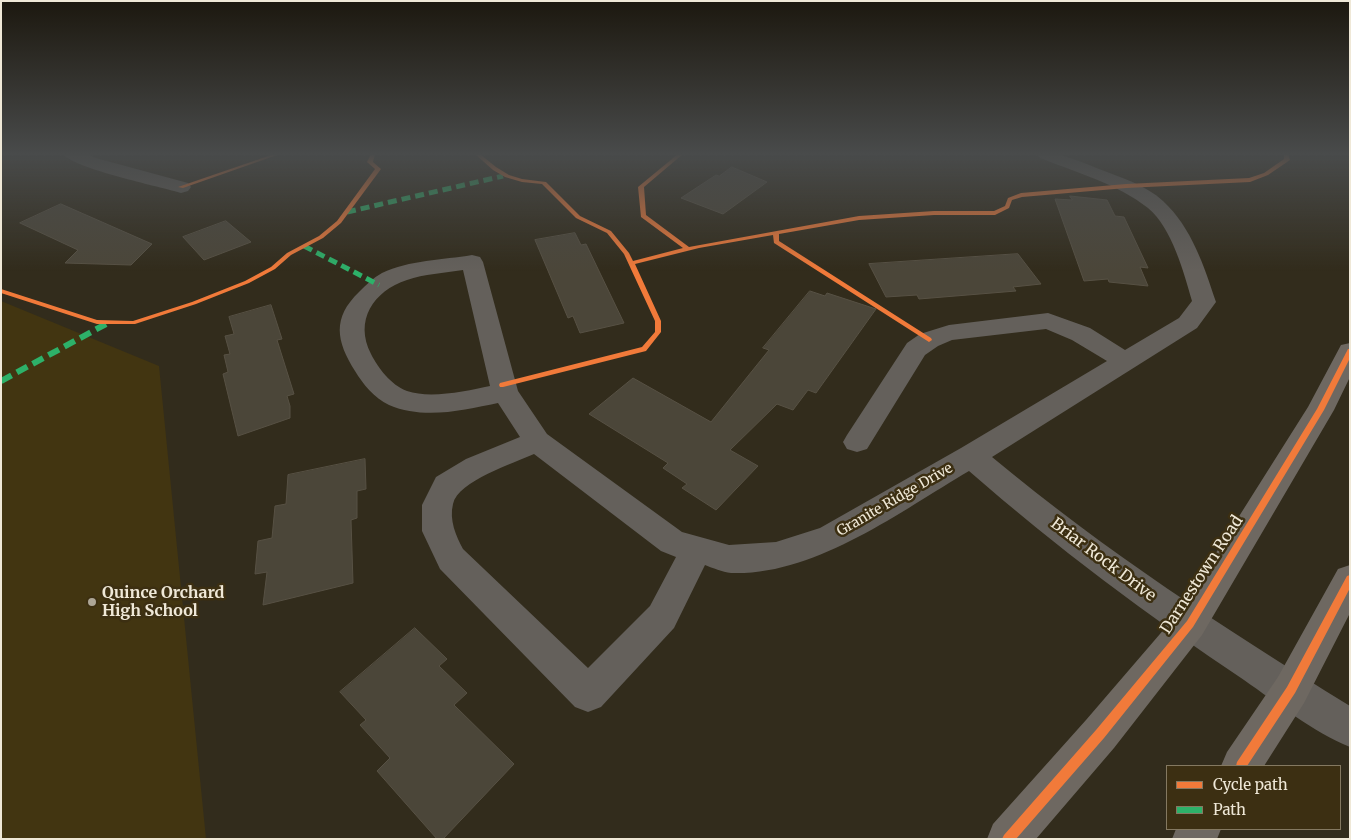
<!DOCTYPE html>
<style>
body{margin:0}
#map{position:relative;width:1351px;height:840px;overflow:hidden;background:#322c1c;font-family:Merriweather,serif}
canvas{display:block}
.frame{position:absolute;inset:0;border:2px solid #efe8d7;pointer-events:none}
.legend{position:absolute;left:1166px;top:765px;width:175px;height:65px;box-sizing:border-box;background:#3c2f12;border:1px solid #847961;margin:0;padding:6px 9px;list-style:none;font-size:15px;color:#efe8d7}
.legend li{display:flex;align-items:center;gap:10px;height:25px}
.legend b{width:25px;border:1px solid #847961}
</style>
<div id="map">
<canvas width="1351" height="840"></canvas>
<div class="frame"></div>
<ul class="legend">
<li><b style="height:6px;background:#f17a3a"></b>Cycle path</li>
<li><b style="height:6px;background:#2db169"></b>Path</li>
</ul>
</div>
<script>
const ctx = document.querySelector('canvas').getContext('2d');
ctx.lineJoin = 'round';
function fillPath(path, color) { ctx.fillStyle = color; ctx.fill(path, 'evenodd'); }
function stroke(path, color, width, dash) { ctx.strokeStyle = color; ctx.lineWidth = width; ctx.lineCap = dash ? 'butt' : 'round'; ctx.setLineDash(dash || []); ctx.stroke(path); }
function drawText(font, color, halo, rows, align = 'center') {
  ctx.font = font + ' Merriweather,serif'; ctx.lineWidth = 5; ctx.setLineDash([]); ctx.textBaseline = 'middle'; ctx.strokeStyle = halo; ctx.fillStyle = color; for (const [text, x, y, turn = 0] of rows) {
    ctx.save(); ctx.translate(x, y); ctx.rotate((+turn || 0) * Math.PI / 180); ctx.textAlign = isNaN(turn) ? turn : align; if (halo) ctx.strokeText(text, 0, 0); ctx.fillText(text, 0, 0); ctx.restore();
  }
}
fillPath(new Path2D(`
 M 1,301 L 159,366 L 206,839 L 1,839 Z`), '#423511');
const building = new Path2D(`
 M 732,167 L 767,182 L 723,214 L 681,198 L 716,175 L 719,176 Z
 M 1070,196 L 1107,200 L 1115,216 L 1124,217 L 1148,268 L 1140,267 L 1148,286 L 1109,282 L 1108,279 L 1084,281 L 1055,199 L 1072,200 Z
 M 61,204 L 152,244 L 131,265 L 65,263 L 78,250 L 20,223 Z
 M 226,221 L 251,242 L 204,260 L 183,237 Z
 M 575,233 L 581,245 L 586,244 L 624,323 L 580,333 L 573,316 L 568,318 L 535,240 Z
 M 1018,254 L 1041,284 L 1013,287 L 1016,291 L 919,299 L 917,295 L 886,297 L 869,264 Z
 M 810,291 L 825,296 L 827,293 L 876,309 L 816,393 L 808,390 L 793,410 L 777,404 L 730,450 L 758,466 L 716,510 L 682,488 L 687,484 L 663,468 L 668,463 L 589,414 L 633,378 L 711,422 L 769,350 L 763,348 Z
 M 271,305 L 282,339 L 277,340 L 294,394 L 287,396 L 290,406 L 290,418 L 238,436 L 223,374 L 228,372 L 224,355 L 230,354 L 225,336 L 234,334 L 229,317 Z
 M 365,459 L 366,489 L 357,491 L 357,518 L 351,520 L 353,583 L 263,605 L 267,572 L 255,574 L 258,541 L 272,538 L 275,506 L 286,504 L 288,475 Z
 M 415,628 L 447,659 L 439,666 L 467,693 L 454,705 L 514,764 L 443,839 L 437,839 L 377,771 L 390,758 L 360,725 L 366,720 L 340,692 Z`);
fillPath(building, '#4b4639');
stroke(building, '#575144', 1);
fillPath(new Path2D(`
 M 63,154 L 86,154 L 96,158 L 188,183 L 191,187 L 188,191 L 181,193 L 174,191 C 153,185 73,168 63,154 Z
 M 1037,154 C 1061,152 1077,160 1099,169 C 1120,177 1146,185 1163,201 C 1192,228 1204,266 1216,302 L 1197,328 L 992,457 C 1106,552 1224,628 1350,706 L 1350,747 C 1313,732 1277,703 1244,680 C 1148,616 1056,547 969,471 C 899,512 815,576 731,573 C 722,572 713,568 705,565 L 674,628 L 601,707 L 588,712 L 575,707 L 440,569 L 422,531 L 422,505 L 436,477 L 466,459 L 520,437 L 498,403 C 464,410 424,420 389,405 C 374,398 363,384 355,371 C 336,341 332,318 359,292 C 366,285 373,278 382,273 C 409,260 443,260 472,255 L 480,257 L 483,262 L 518,391 L 547,434 L 682,532 L 729,545 L 776,542 L 820,528 L 961,448 L 1107,361 L 1072,340 L 1046,329 L 952,340 L 938,346 L 925,355 L 867,449 L 857,452 L 847,449 L 843,442 L 847,435 L 907,343 L 920,334 L 949,325 L 1048,313 L 1090,328 L 1125,350 L 1179,318 L 1192,301 C 1184,273 1172,228 1148,208 C 1118,184 1075,172 1040,158 ZM 463,270 L 490,386 C 467,391 430,399 407,391 C 391,385 378,368 371,354 C 354,321 373,291 407,280 C 424,274 444,273 463,270 ZM 534,454 L 661,551 L 676,557 L 650,606 L 588,668 L 463,549 C 456,536 449,520 453,504 C 458,481 514,463 534,454 Z`), '#64605b');
fillPath(new Path2D(`
 M 1350,343 L 1350,377 L 1334,410 L 1202,635 L 1114,748 L 1036,839 L 987,839 L 993,824 L 1086,720 L 1178,613 L 1308,407 L 1341,345 Z
 M 1350,565 L 1350,613 L 1304,703 L 1264,766 L 1221,766 L 1227,752 L 1278,677 L 1338,569 Z
 M 1176,829 L 1221,829 L 1217,839 L 1172,839 Z`), '#6e6861');
stroke(new Path2D(`
 M 347,212 L 503,176
 M 304,246 L 379,285`), '#2db169', 5, [9, 5]);
stroke(new Path2D(`
 M 1,381 L 106,324`), '#2db169', 6, [12, 6]);
fillPath(new Path2D(`
 M 274,154 L 280,154 L 183,188 L 178,187 Z
 M 371,154 L 375,154 L 373,162 L 381,169 L 341,223 L 323,238 L 291,255 L 275,269 L 249,283 L 196,304 L 135,324 L 97,324 L 1,293 L 1,289 L 97,320 L 133,321 L 192,302 L 245,281 L 271,267 L 287,253 L 319,236 L 337,221 L 375,169 L 367,162 Z
 M 475,154 L 480,154 L 496,167 L 509,175 L 522,179 L 546,182 L 580,216 L 611,231 L 629,253 L 633,261 L 683,248 L 641,217 L 638,187 L 678,154 L 683,154 L 644,187 L 646,215 L 689,247 L 859,216 L 934,211 L 994,211 L 1005,206 L 1008,198 L 1021,193 L 1126,184 L 1249,178 L 1264,173 L 1284,159 L 1284,154 L 1288,154 L 1290,160 L 1268,175 L 1250,182 L 1126,188 L 1022,197 L 1012,200 L 1009,208 L 995,215 L 934,215 L 859,220 L 779,234 L 779,241 L 931,338 L 932,340 L 929,342 L 774,243 L 773,235 L 699,248 L 635,264 L 661,321 L 661,332 L 646,351 L 503,387 L 500,387 L 499,385 L 500,383 L 642,347 L 655,332 L 655,321 L 624,254 L 607,233 L 576,218 L 542,184 L 522,182 L 505,177 L 493,170 Z
 M 1348,349 L 1350,349 L 1350,358 L 1324,410 L 1193,627 L 1104,738 L 1016,839 L 1002,839 L 1004,835 L 1096,730 L 1187,621 L 1317,409 Z
 M 1350,575 L 1350,588 L 1295,693 L 1247,766 L 1236,766 L 1237,762 L 1287,687 L 1347,576 Z`), '#f17a3a');
const sky = ctx.createLinearGradient(0, 0, 0, 271);
sky.addColorStop(0, '#1c180f');
sky.addColorStop(0.57, '#494b4b');
sky.addColorStop(1, '#494b4b00');
ctx.fillStyle = sky;
ctx.fillRect(0, 0, 1351, 271);
for (const [x, y, r, color] of [
 [92,602,5,"#ada696"]
]) { const dot = new Path2D(); dot.arc(x, y, r, 0, 2 * Math.PI); ctx.fillStyle = color; ctx.fill(dot); stroke(dot, '#3c2f12', 2); }
drawText('14px', '#efe8d7', '#3c2f12', [
 ["Granite Ridge Drive",895,500,-30]
]);
drawText('16px', '#efe8d7', '#3c2f12', [
 ["Briar Rock Drive",1103,560,37],
 ["Darnestown Road",1202,575,-57]
]);
drawText('bold 16px', '#efe8d7', '#3c2f12', [
 ["Quince Orchard",102,593],
 ["High School",102,611]
], 'left');
</script>
